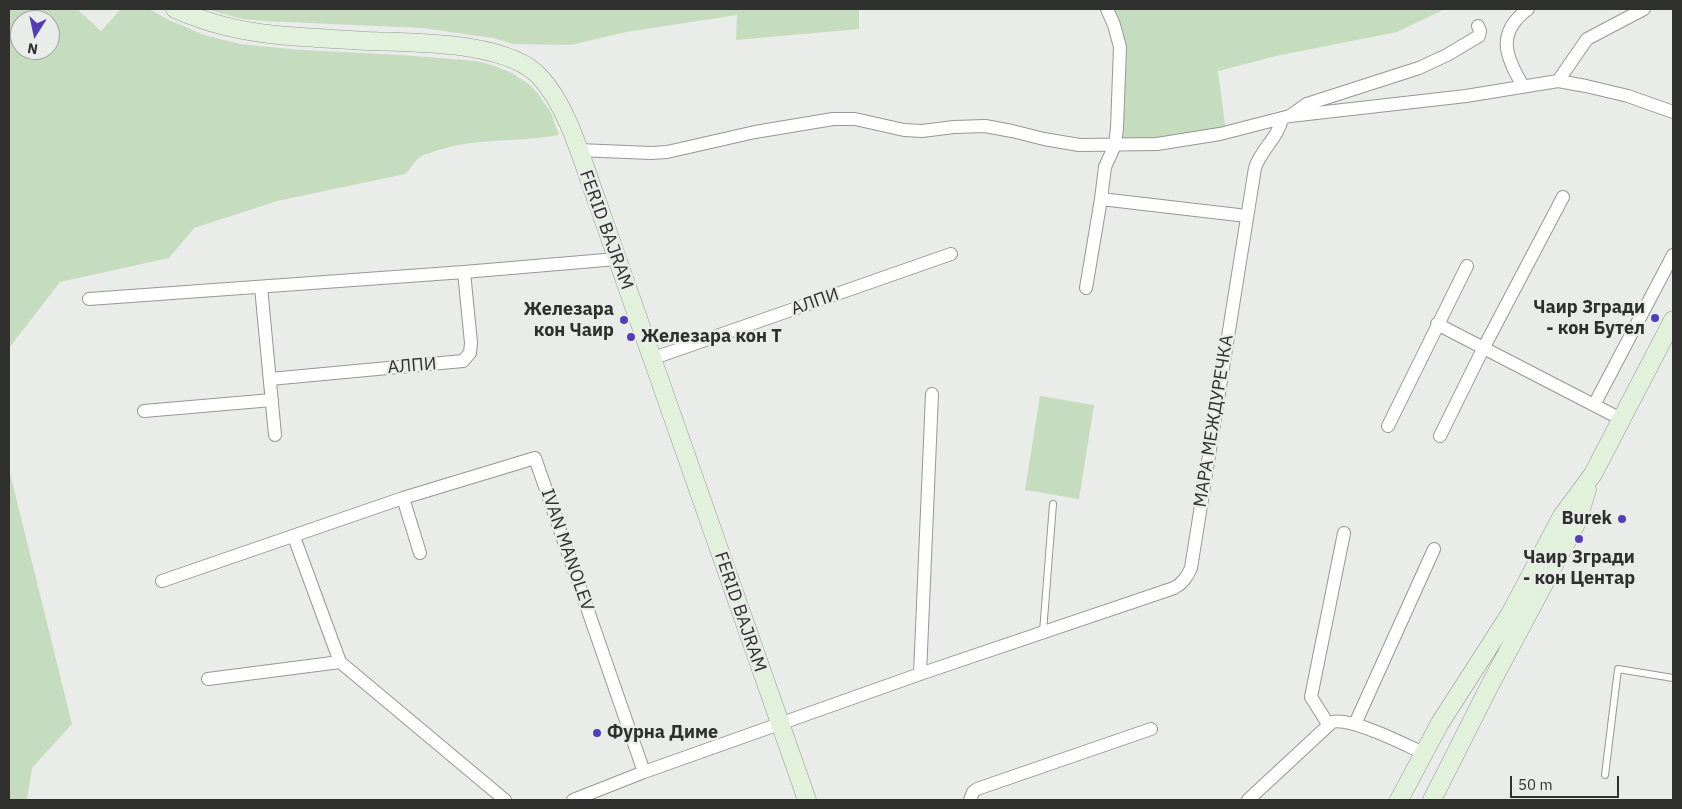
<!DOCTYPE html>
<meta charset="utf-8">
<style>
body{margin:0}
#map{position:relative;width:1682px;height:809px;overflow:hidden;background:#e9ece8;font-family:"IBM Plex Sans",sans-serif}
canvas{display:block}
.frame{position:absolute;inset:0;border:10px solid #2f302e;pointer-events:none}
.north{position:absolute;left:10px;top:10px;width:50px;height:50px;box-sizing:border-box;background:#e9ece8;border:1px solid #9fa19e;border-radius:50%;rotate:190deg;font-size:14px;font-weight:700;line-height:20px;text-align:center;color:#2f302e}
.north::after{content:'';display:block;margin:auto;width:18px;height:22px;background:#553db5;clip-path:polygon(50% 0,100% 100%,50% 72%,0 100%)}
.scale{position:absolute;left:1510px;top:776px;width:109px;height:22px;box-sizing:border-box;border:2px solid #2f302e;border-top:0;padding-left:6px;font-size:15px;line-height:18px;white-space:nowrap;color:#2f302e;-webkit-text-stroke:4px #e9ece8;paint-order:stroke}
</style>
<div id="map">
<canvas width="1682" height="809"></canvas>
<div class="frame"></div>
<div class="north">N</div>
<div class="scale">50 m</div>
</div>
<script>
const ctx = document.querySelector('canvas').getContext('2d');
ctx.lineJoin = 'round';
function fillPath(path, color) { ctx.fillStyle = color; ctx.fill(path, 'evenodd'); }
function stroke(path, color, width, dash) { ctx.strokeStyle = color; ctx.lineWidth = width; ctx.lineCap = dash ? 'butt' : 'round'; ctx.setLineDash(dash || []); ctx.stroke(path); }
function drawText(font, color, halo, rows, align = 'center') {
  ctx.font = font + ' "IBM Plex Sans",sans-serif'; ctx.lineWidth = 5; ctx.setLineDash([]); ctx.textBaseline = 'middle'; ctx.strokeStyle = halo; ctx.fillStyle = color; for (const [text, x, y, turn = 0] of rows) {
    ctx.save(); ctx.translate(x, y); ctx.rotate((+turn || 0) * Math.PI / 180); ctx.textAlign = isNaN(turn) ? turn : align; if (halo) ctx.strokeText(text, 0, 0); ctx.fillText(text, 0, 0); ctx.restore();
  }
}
fillPath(new Path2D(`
 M 9,9 L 77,9 L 101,31 L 121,9 L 149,9 L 169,20 L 204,35 L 240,44 L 301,50 L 402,55 L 476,61 L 489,64 L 512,73 L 530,85 L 539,95 L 551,113 L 559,135 C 517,143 471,137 430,153 C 427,154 422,155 420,157 C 415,160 411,169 405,174 L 277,201 L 194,228 L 169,258 L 60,282 L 9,348 ZM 20,20 L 50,20 L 50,50 L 20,50 Z
 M 205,9 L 859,9 L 859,29 L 736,40 L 737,15 L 626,32 L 571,45 L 513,44 L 493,38 L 422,28 L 264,21 L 243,19 Z
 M 1107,9 L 1445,9 L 1397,32 L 1276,56 L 1218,71 L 1226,133 L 1115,145 L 1120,61 Z
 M 1040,396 L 1094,405 L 1079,499 L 1025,490 Z
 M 9,469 L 72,724 L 32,768 L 27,800 L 9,800 Z`), '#c5dcbe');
const lane = new Path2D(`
 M 1043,632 L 1053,504
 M 1605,775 L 1618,669 L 1673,678`);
const street = new Path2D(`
 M 1558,81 L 1587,39 L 1644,9
 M 1523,86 C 1505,56 1496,33 1528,9
 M 1290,116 L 1307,104 L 1419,68 L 1447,55 L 1479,36 L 1480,31 L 1478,26
 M 578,150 L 651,153 L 667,152 L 755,132 L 833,119 L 855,119 L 904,130 L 922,131 L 954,127 L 985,126 L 1012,131 L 1044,139 L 1079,145 L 1157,144 L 1220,134 L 1290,116 L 1466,96 L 1558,81 L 1586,86 L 1628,96 L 1673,112
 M 1101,199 L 1247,216
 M 261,287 L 275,435
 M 1086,288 L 1101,199 L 1105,167 L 1115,145 L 1117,128 L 1120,47 L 1114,25 L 1107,9
 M 89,299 L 464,272 L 617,259
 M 1437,324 L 1621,419
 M 651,359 L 951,254
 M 270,379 L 463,361 L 470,353 L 471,343 L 464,272
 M 1594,405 L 1673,255
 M 144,411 L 272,400
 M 1388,426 L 1467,266
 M 1440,436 L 1483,349 L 1563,197
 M 403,498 L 420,553
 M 294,537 L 340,662
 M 162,581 L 403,498 L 535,458 L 644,772
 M 920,674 L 932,394
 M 208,679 L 340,662 L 505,800
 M 1328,724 L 1311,697 L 1344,533
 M 1355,724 L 1434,549
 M 573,800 L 644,772 L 920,674 L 1174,588 C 1183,583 1187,577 1191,568 L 1255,168 C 1261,149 1279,137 1282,118
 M 970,800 L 973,792 L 977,789 L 1151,729
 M 1248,800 L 1332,722 C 1351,717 1404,744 1423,753`);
const secondary = new Path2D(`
 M 175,9 C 210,24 239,31 277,35 C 308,38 338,39 368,41 C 415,43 507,41 540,77 C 569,108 583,164 598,204 L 807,800
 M 1399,800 L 1440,723 L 1510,614 L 1562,516 L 1593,474 L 1673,320
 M 1432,800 L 1489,687 L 1577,522 L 1587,490`);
stroke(lane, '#959894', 8);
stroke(street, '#959894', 14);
stroke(secondary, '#959894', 19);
stroke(lane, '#fff', 6);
stroke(street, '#fff', 12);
stroke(secondary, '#e1f1dc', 18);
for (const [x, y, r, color] of [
 [1655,318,5,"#553db5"],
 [624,320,5,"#553db5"],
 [631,337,5,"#553db5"],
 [1622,519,5,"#553db5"],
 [1579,539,5,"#553db5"],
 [597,733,5,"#553db5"]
]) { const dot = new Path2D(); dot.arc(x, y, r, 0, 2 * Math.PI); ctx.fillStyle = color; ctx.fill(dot); stroke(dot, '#e9ece8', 2); }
drawText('18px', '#2f302e', '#e9ece8', [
 ["FERID BAJRAM",606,230,70],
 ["АЛПИ",815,302,-19],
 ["АЛПИ",412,366,-5],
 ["МАРА МЕЖДУРЕЧКА",1214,421,-81],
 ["IVAN MANOLEV",567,550,71],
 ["FERID BAJRAM",740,612,71]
]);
drawText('bold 18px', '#2f302e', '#e9ece8', [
 ["Чаир Згради",1645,308],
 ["- кон Бутел",1645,329],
 ["Железара",614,310],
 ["кон Чаир",614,331],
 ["Железара кон Т",641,337,"left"],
 ["Burek",1612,519],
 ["Чаир Згради",1579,558,"center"],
 ["- кон Центар",1579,579,"center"],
 ["Фурна Диме",607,733,"left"]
], 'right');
</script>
